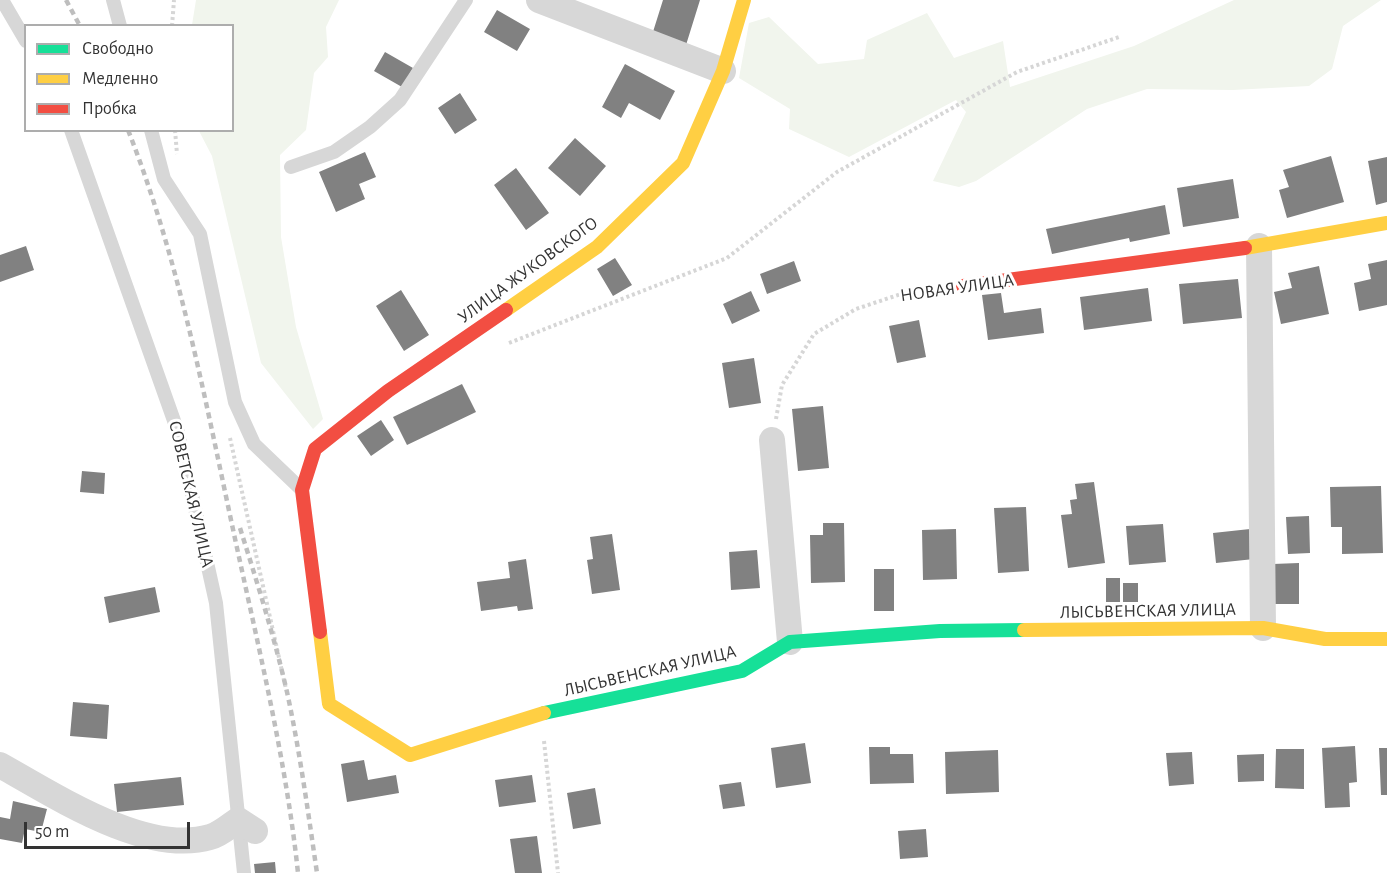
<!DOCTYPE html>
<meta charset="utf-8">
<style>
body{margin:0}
#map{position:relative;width:1387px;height:873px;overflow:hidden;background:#fff;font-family:"Alegreya Sans",sans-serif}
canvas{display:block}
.legend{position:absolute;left:24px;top:24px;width:210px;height:108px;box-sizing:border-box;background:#fff;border:2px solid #adadad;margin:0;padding:8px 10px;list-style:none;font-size:18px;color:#333}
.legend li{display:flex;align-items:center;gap:12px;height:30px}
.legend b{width:30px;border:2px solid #adadad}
.scale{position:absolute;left:24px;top:822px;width:166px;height:27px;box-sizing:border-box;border:3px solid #333;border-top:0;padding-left:8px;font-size:18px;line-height:21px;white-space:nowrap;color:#333;-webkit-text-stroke:4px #fff;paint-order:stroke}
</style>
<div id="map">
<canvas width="1387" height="873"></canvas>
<ul class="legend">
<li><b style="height:8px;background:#16e098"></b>Свободно</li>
<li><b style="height:8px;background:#ffcf43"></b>Медленно</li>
<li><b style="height:8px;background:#f24e42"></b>Пробка</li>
</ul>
<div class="scale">50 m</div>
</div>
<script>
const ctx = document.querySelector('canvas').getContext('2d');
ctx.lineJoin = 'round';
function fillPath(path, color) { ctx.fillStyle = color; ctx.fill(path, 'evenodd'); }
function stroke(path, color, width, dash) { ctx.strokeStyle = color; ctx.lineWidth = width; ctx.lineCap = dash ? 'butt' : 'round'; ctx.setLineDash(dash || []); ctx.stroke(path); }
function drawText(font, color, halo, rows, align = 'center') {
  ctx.font = font + ' "Alegreya Sans",sans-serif'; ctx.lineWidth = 6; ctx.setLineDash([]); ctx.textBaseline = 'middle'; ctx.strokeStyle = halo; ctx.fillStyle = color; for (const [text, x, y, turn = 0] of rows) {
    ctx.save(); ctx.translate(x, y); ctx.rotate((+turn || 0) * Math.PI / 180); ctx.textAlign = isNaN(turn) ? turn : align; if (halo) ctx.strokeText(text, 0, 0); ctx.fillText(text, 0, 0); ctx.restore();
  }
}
fillPath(new Path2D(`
 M 196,0 L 339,0 L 326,27 L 328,57 L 314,73 L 306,130 L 280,155 L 281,237 L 296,327 L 323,419 L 313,429 L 261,363 L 212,156 L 199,131 L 232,130 L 232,26 L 192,25 Z
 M 1234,0 L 1381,0 L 1343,26 L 1332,69 L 1309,86 L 1233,90 L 1147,89 L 1087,109 L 976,181 L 959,187 L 933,181 L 966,112 L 956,100 L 849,157 L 789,129 L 790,109 L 739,78 L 749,23 L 769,17 L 818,64 L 864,59 L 867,40 L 927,13 L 954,58 L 1003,41 L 1010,87 L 1134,46 Z`), '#f1f5ed');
fillPath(new Path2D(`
 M 663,0 L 700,0 L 686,45 L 652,35 Z
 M 497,10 L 530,29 L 517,51 L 484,32 Z
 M 385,52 L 413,68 L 402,87 L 374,71 Z
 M 625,64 L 675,91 L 660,120 L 629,103 L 621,118 L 602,107 Z
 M 460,93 L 477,120 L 455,134 L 438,108 Z
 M 575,138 L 606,166 L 580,196 L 548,168 Z
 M 365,152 L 376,177 L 359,184 L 365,199 L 336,212 L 319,172 Z
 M 1331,156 L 1344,202 L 1287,218 L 1279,190 L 1289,187 L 1283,170 Z
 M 1387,157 L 1387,202 L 1376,205 L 1368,161 Z
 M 516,168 L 549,213 L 526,230 L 494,185 Z
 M 1233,179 L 1239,218 L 1183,227 L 1177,188 Z
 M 1165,205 L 1170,234 L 1130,242 L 1129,238 L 1052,254 L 1046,229 Z
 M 26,246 L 34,270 L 0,282 L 0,255 Z
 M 615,258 L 632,285 L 613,296 L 597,269 Z
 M 1387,260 L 1387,305 L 1359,311 L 1354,283 L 1371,279 L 1368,264 Z
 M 794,261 L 801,281 L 767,294 L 760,274 Z
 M 1319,266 L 1329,314 L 1281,324 L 1274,292 L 1292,288 L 1288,273 Z
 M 1238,279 L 1242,318 L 1183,324 L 1179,284 Z
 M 1148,288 L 1152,321 L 1084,330 L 1080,297 Z
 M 401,290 L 429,335 L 404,351 L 376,306 Z
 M 751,291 L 760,311 L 732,324 L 723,304 Z
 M 1001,293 L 1004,313 L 1041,308 L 1044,333 L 988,340 L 982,295 Z
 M 919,320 L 926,357 L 897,363 L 889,326 Z
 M 754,358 L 761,403 L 729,408 L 722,363 Z
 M 462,384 L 476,412 L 407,445 L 393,417 Z
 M 823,406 L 829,468 L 798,471 L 792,409 Z
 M 381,420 L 394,440 L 371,456 L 357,436 Z
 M 82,471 L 105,473 L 104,494 L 80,492 Z
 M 1094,482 L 1105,563 L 1068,568 L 1061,515 L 1072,514 L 1070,500 L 1077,499 L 1075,484 Z
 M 1381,486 L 1383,553 L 1342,554 L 1342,527 L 1331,527 L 1330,487 Z
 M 1026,507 L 1029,571 L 998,573 L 994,508 Z
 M 1309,516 L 1310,553 L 1288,554 L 1286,517 Z
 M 823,523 L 844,523 L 845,582 L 811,583 L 810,535 L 823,535 Z
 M 1163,524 L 1166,562 L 1129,565 L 1126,526 Z
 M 956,529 L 957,579 L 923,580 L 922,530 Z
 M 1250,529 L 1254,559 L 1216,563 L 1213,533 Z
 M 612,534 L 620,590 L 592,594 L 587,560 L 593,559 L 590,537 Z
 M 757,550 L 760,588 L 731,590 L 729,552 Z
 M 526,559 L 533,609 L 518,611 L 517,606 L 481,611 L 477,582 L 510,578 L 508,562 Z
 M 1299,563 L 1299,604 L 1273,604 L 1273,564 Z
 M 874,569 L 894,569 L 894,611 L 874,611 Z
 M 1106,578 L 1120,578 L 1120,602 L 1106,602 Z
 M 1123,583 L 1138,583 L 1138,602 L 1123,602 Z
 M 155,587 L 160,612 L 109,623 L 104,597 Z
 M 73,702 L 109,705 L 107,739 L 70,736 Z
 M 805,743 L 811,783 L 776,788 L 771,748 Z
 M 1355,746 L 1357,782 L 1349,783 L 1350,807 L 1325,808 L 1322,748 Z
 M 869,747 L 890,747 L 890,754 L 913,754 L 914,783 L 870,784 Z
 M 1379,748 L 1387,748 L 1387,795 L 1381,795 Z
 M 1276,749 L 1304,749 L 1304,789 L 1275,788 Z
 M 998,750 L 999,792 L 946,794 L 945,752 Z
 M 1192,752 L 1194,784 L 1169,786 L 1166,753 Z
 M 1264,754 L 1264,781 L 1238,782 L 1237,755 Z
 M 364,760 L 368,780 L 396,775 L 399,793 L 347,802 L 341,764 Z
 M 532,775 L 536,802 L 499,807 L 495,780 Z
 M 181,777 L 184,805 L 117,812 L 114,784 Z
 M 741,782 L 745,806 L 723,809 L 719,785 Z
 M 595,788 L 601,824 L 573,829 L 567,793 Z
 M 13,801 L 47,809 L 41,832 L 25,829 L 22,843 L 0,839 L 0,817 L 10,819 Z
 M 926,829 L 928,857 L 900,859 L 898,831 Z
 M 537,836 L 542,873 L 515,873 L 510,839 Z
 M 275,862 L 276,873 L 255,873 L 254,864 Z`), '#818181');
stroke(new Path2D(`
 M 172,26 L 174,0
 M 175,130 L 177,154
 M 509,343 L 727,258 L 837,172 L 1017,72 L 1119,37
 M 776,419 L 782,385 L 814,334 L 856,309 L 907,292 L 936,289
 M 230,438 L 286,689
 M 544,741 L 558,873`), '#d6d6d6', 4, [3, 3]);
stroke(new Path2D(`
 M 2,0 L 26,41
 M 113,0 L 120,26
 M 71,130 L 178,432 L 216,603 L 244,873
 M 151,130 L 164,179 L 200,234 L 235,402 L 254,444 L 302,490
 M 291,167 L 334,152 L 370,127 L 400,100 L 466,0`), '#d7d7d7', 14);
stroke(new Path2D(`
 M 539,0 L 723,71
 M 1259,246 L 1263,628
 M 772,440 L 790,642
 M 0,765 C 54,795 146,856 210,837 C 221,834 229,826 238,820 L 255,831`), '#d7d7d7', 26);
stroke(new Path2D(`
 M 544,713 L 742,671 L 790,642 L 940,631 L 1024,630`), '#16e098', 14);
stroke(new Path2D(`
 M 1245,248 L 1387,223
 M 506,310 L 597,247 L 683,163 L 723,71 L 744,0
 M 1024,630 L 1263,628 L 1325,639 L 1387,639
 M 320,632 L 329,704 L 410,755 L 544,713`), '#ffcf43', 14);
stroke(new Path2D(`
 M 963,286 L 1245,248
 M 320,632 L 302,490 L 315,449 L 388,391 L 506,310`), '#f24e42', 14);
stroke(new Path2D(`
 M 66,0 L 80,26
 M 128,130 C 179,259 205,399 234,534 C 258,646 286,759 298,873
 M 240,528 C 257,582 274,636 287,692 C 300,752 308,812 317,873`), '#bebebe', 4.5, [6, 4.5]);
drawText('18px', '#333', '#fff', [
 ["УЛИЦА ЖУКОВСКОГО",528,270,-36],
 ["НОВАЯ УЛИЦА",957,288,-8],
 ["СОВЕТСКАЯ УЛИЦА",191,494,77],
 ["ЛЫСЬВЕНСКАЯ УЛИЦА",1148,611,-1],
 ["ЛЫСЬВЕНСКАЯ УЛИЦА",650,671,-13]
]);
</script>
